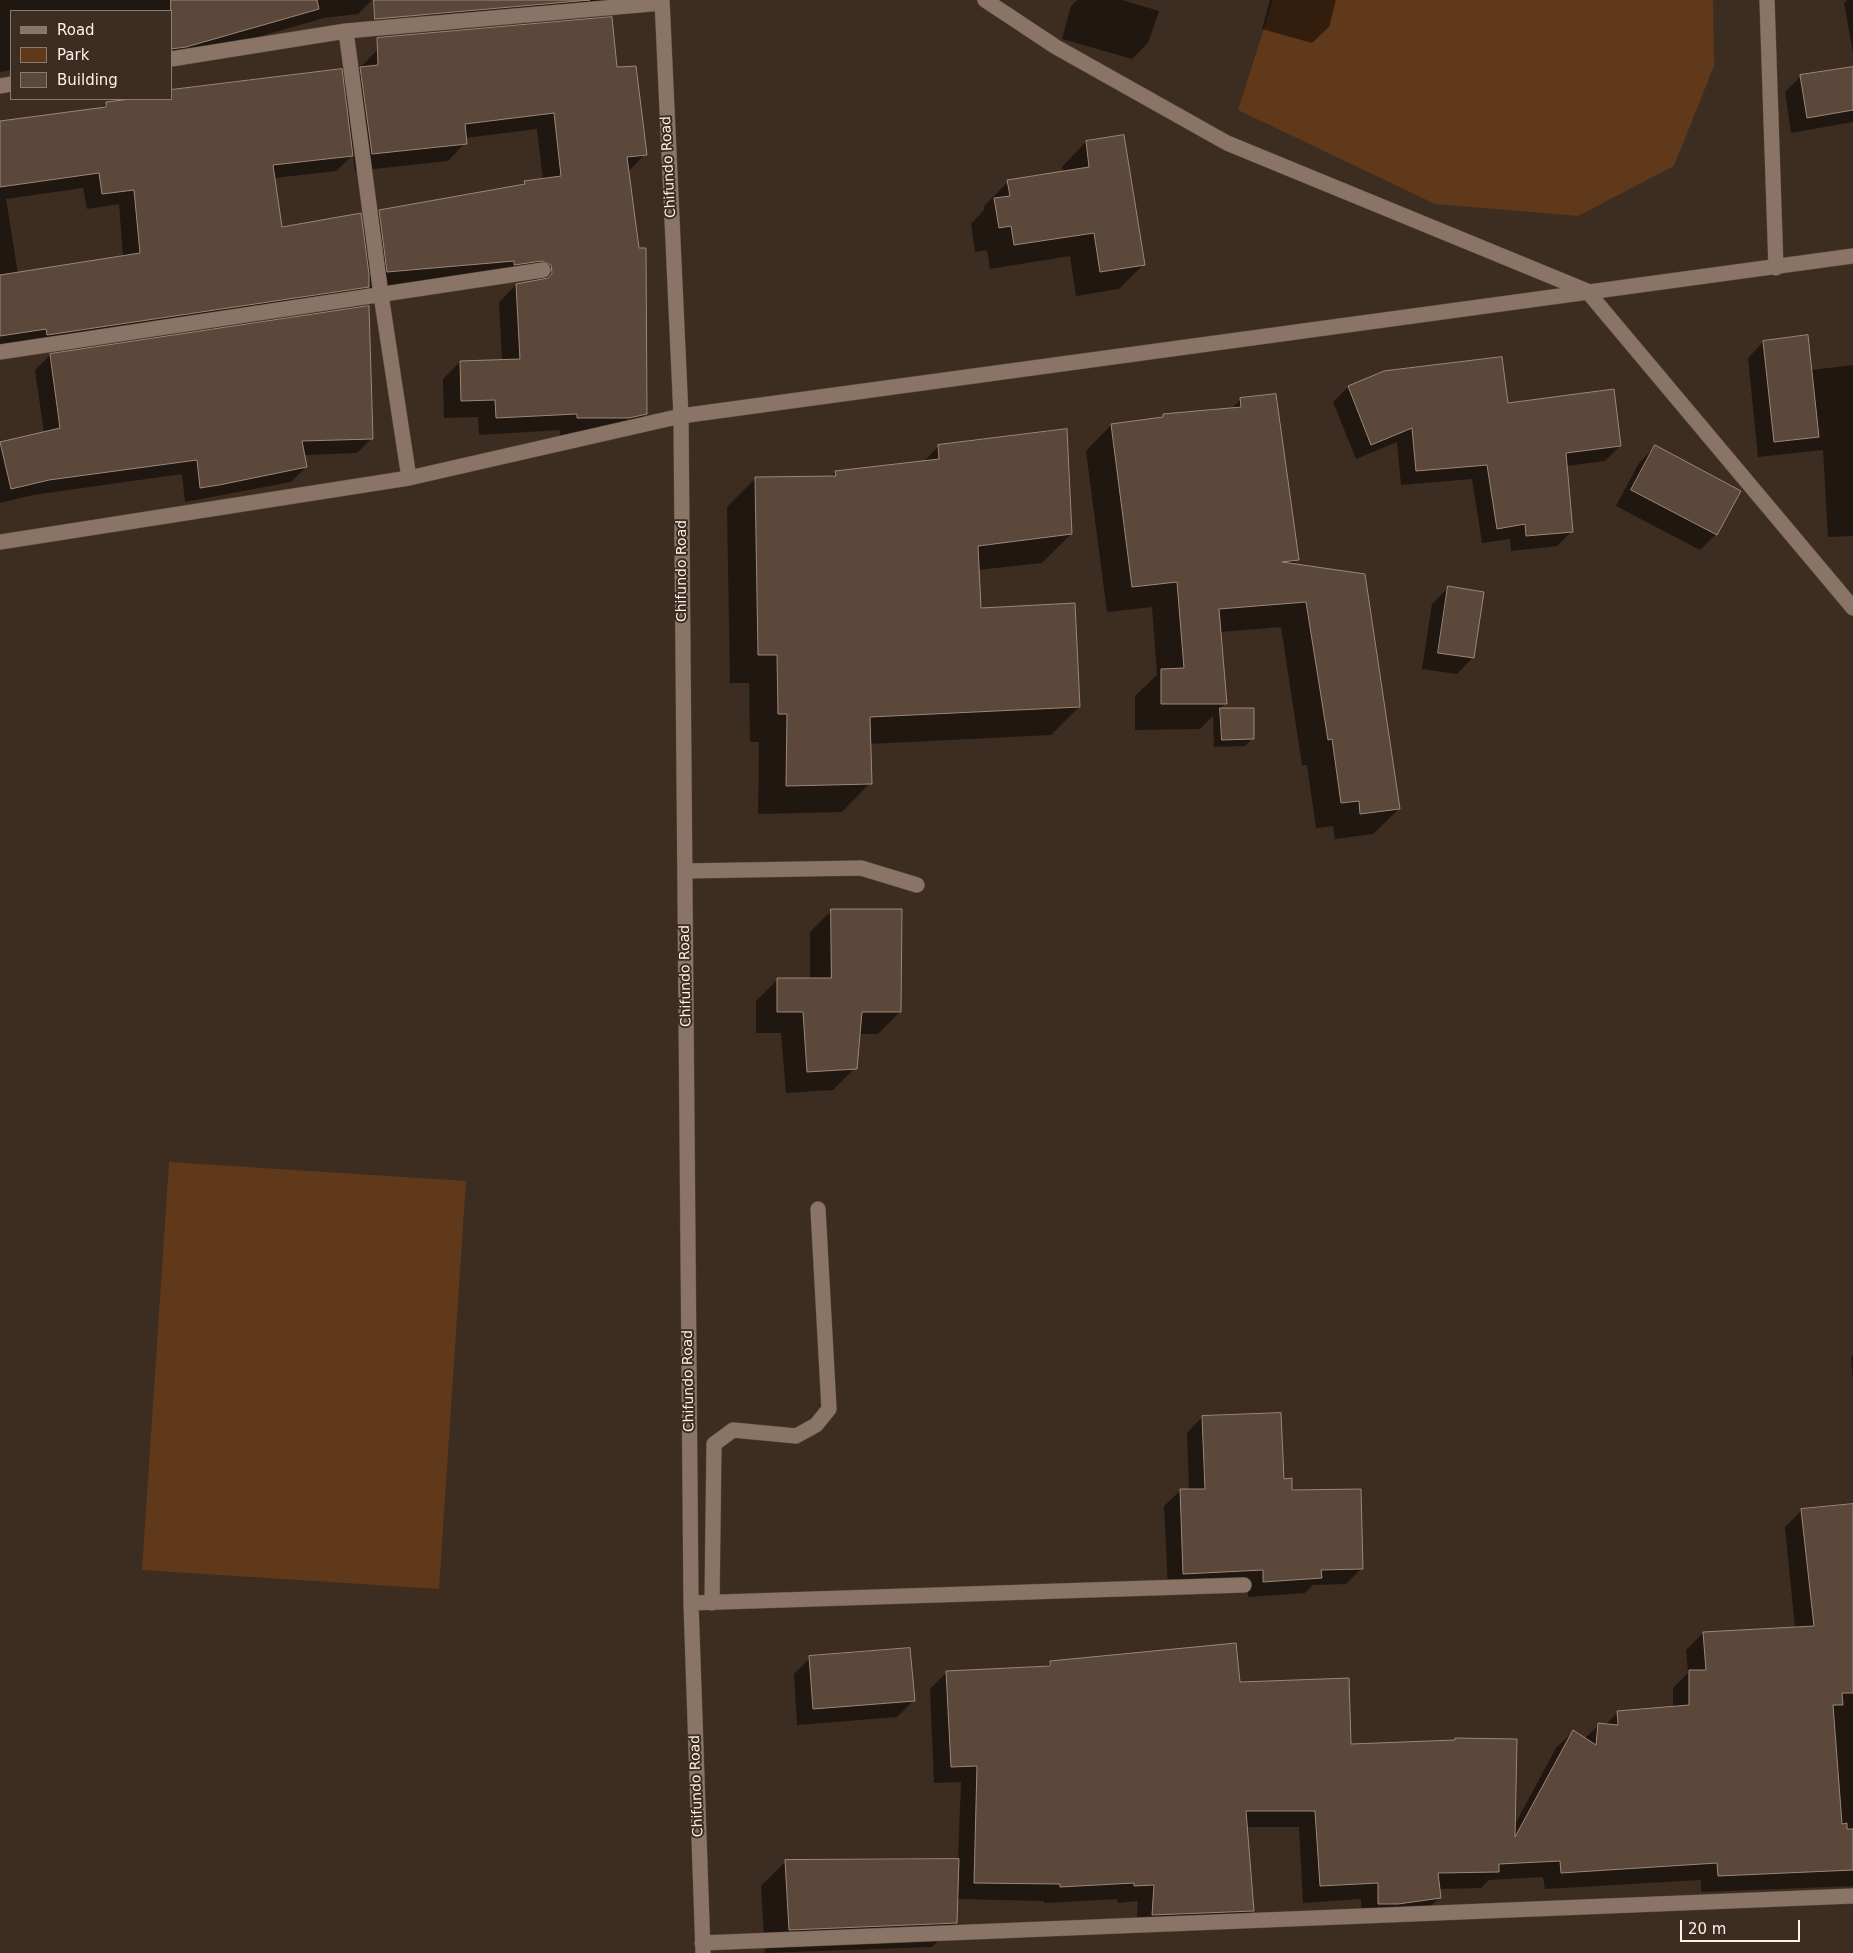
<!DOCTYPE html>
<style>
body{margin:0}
#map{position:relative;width:1853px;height:1953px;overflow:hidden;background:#3d2c20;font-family:"DejaVu Sans",sans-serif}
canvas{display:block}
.legend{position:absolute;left:10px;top:10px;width:162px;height:90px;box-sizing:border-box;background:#3d2c20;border:1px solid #8a7b70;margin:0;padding:6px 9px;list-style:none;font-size:15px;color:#fdf1e9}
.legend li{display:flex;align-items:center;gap:10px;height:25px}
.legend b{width:25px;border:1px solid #8a7b70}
.scale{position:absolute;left:1680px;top:1920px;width:120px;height:22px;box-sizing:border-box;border:2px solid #fdf1e9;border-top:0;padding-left:6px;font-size:15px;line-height:18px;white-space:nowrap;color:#fdf1e9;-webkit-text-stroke:4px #3d2c20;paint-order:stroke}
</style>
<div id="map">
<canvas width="1853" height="1953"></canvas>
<ul class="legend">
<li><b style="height:6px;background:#897466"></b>Road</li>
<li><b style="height:14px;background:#60391a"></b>Park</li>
<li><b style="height:14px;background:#5b483b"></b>Building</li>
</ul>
<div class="scale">20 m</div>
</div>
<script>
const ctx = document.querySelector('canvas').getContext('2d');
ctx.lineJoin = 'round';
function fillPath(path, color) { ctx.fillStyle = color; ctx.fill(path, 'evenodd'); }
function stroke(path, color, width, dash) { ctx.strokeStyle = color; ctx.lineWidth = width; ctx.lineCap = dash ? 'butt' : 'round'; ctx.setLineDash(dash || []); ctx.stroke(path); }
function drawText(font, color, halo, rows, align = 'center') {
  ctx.font = font + ' "DejaVu Sans",sans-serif'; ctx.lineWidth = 4; ctx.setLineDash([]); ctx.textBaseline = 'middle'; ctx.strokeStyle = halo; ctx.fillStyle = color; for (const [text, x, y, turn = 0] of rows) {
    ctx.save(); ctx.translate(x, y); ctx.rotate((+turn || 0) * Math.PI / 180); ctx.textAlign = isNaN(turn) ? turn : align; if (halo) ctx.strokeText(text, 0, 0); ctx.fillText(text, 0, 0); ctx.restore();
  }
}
fillPath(new Path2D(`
 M 1273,0 L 1713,0 L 1714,66 L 1674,166 L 1578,216 L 1435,204 L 1238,110 Z
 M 169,1162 L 466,1181 L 439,1589 L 142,1570 Z`), '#60391a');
fillPath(new Path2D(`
 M 0,0 L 372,0 L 358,14 L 324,18 L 171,62 L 171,11 L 11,11 L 11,70 L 0,72 Z
 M 421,0 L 607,0 L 594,13 L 429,28 Z
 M 1077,0 L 1122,0 L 1159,11 L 1148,43 L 1132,59 L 1062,39 L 1071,6 Z
 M 1270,0 L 1336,0 L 1329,27 L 1312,43 L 1262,29 Z
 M 1847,0 L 1853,0 L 1853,53 L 1844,3 Z
 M 378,49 L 615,69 L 645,154 L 628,172 L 646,414 L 629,431 L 611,435 L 560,435 L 560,430 L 479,435 L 478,417 L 444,418 L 443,379 L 460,362 L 502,360 L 499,302 L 516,285 L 535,282 L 524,277 L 370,289 L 368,269 L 367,286 L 352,302 L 0,352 L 0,123 L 100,109 L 106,103 L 136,99 L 171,99 L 343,86 ZM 537,129 L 543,180 L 525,182 L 520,187 L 380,211 L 361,229 L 281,228 L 274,178 L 336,171 L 353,155 L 355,171 L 448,161 L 465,143 L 465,138 ZM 83,188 L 87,209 L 119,204 L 123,257 L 18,274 L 6,199 Z
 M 1853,68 L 1853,122 L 1791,133 L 1785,92 L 1801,76 Z
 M 1123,137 L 1143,265 L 1119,289 L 1076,296 L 1070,256 L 990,269 L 987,250 L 975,252 L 971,224 L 984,210 L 984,206 L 1008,182 L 1063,173 L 1062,167 L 1086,142 Z
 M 1763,342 L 1811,370 L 1853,365 L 1853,536 L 1828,537 L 1823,450 L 1758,457 L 1748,358 Z
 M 50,355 L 372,438 L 357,453 L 304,455 L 306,467 L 291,482 L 185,502 L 182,474 L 33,495 L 0,503 L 0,443 L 44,433 L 35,370 Z
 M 1348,387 L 1620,446 L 1605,461 L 1566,466 L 1572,531 L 1557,546 L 1511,551 L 1510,539 L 1482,543 L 1472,479 L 1401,485 L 1397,442 L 1356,459 L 1333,402 Z
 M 1240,400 L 1298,559 L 1292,565 L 1399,809 L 1373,834 L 1335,839 L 1333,826 L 1316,828 L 1307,765 L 1302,765 L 1281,627 L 1220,632 L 1226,703 L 1219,710 L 1253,710 L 1253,738 L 1245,746 L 1214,747 L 1213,716 L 1200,729 L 1135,730 L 1135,696 L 1157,675 L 1152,607 L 1107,612 L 1086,451 L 1111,425 L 1160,418 L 1164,415 L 1231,409 Z
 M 938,447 L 1071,534 L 1042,563 L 978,570 L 980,609 L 1079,707 L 1051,735 L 869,744 L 870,783 L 842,812 L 758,814 L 759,742 L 750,742 L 749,683 L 730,683 L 727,507 L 756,478 L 830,477 L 836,472 L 923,462 Z
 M 1655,447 L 1716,534 L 1700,550 L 1616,506 L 1639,463 Z
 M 1448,588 L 1473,657 L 1457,674 L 1422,669 L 1432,604 Z
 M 832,910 L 900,1012 L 878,1034 L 859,1034 L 855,1068 L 833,1090 L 786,1093 L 781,1033 L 756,1033 L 756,1001 L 778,979 L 810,979 L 810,932 Z
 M 1853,1355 L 1853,1380 L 1851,1357 Z
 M 1202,1417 L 1282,1480 L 1362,1568 L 1346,1584 L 1313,1585 L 1305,1593 L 1248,1597 L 1248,1585 L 1168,1589 L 1164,1506 L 1180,1491 L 1189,1491 L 1187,1433 Z
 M 1853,1505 L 1853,1886 L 1701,1892 L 1701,1880 L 1545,1889 L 1543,1877 L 1489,1880 L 1481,1888 L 1438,1889 L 1439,1898 L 1422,1915 L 1362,1920 L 1361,1899 L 1303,1903 L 1299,1827 L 1246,1827 L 1253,1911 L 1236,1928 L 1136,1932 L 1138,1901 L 1118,1903 L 1117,1899 L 1044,1903 L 1044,1901 L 957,1899 L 956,1923 L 932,1947 L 765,1953 L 761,1886 L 785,1862 L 958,1860 L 961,1782 L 934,1783 L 930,1689 L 947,1672 L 1045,1668 L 1050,1662 L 1238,1683 L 1350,1746 L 1453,1741 L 1455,1739 L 1514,1826 L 1556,1748 L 1573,1732 L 1584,1739 L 1599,1725 L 1605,1725 L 1617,1713 L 1673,1708 L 1673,1688 L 1688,1673 L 1686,1650 L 1703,1633 L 1795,1628 L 1785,1527 L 1802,1510 Z
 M 810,1658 L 913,1701 L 897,1717 L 797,1725 L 794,1674 Z`), '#0007');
const building = new Path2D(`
 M 171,0 L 317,0 L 319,9 L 186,47 L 171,49 Z
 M 374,0 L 590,0 L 375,19 Z
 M 612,17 L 617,67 L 636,66 L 647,155 L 627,157 L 639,248 L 646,248 L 647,414 L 629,418 L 577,418 L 577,414 L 496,418 L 495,400 L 461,401 L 460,361 L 520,359 L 516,284 L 548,278 L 552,273 L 551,265 L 542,261 L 514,265 L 514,261 L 387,272 L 379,210 L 525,184 L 524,181 L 561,176 L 554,113 L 465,124 L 467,144 L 372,154 L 360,67 L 378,65 L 377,38 Z
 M 1853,67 L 1853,110 L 1807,118 L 1800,75 Z
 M 342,69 L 353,156 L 273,165 L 282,227 L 361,213 L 369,274 L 369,287 L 47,335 L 46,329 L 0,336 L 0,275 L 140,253 L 134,190 L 102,194 L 99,173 L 0,187 L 0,121 L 106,107 L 106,102 L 131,99 L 171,99 L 171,90 Z
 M 1124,135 L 1145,265 L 1100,272 L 1094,233 L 1014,245 L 1011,226 L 999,228 L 994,198 L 1010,196 L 1007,180 L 1089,167 L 1086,141 Z
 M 369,306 L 373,439 L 302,441 L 307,467 L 219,485 L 200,488 L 197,460 L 49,480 L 11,489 L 0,442 L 60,428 L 50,354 Z
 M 1808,335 L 1819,437 L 1774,442 L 1763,341 Z
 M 1502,357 L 1508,403 L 1614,389 L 1621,446 L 1566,453 L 1573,532 L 1526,536 L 1525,524 L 1497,529 L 1487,465 L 1416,471 L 1412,428 L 1371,445 L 1348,386 L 1384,371 Z
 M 1276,394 L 1299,560 L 1282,562 L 1365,574 L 1400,809 L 1360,814 L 1359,801 L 1341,803 L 1332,739 L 1328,740 L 1306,602 L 1219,609 L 1227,704 L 1161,704 L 1161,669 L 1184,668 L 1177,582 L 1132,587 L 1111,424 L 1163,417 L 1163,414 L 1241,407 L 1240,398 Z
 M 1067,429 L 1072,534 L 978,546 L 981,608 L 1075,603 L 1080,707 L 870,717 L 872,784 L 786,786 L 787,714 L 778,714 L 777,655 L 758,655 L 755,477 L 836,476 L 835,471 L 939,459 L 938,445 Z
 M 1655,445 L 1741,491 L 1717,535 L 1631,490 Z
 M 1448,586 L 1484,592 L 1474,658 L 1438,653 Z
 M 1220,708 L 1254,708 L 1254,739 L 1222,740 Z
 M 831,909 L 902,909 L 901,1012 L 862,1012 L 857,1069 L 807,1072 L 803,1012 L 777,1012 L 777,978 L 831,978 Z
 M 1281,1413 L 1284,1479 L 1292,1478 L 1292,1490 L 1361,1489 L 1363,1569 L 1321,1570 L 1322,1578 L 1263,1582 L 1263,1570 L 1183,1574 L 1180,1489 L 1205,1489 L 1202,1416 Z
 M 1853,1504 L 1853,1693 L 1842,1693 L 1843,1705 L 1833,1705 L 1842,1824 L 1847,1823 L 1847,1829 L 1853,1829 L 1853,1870 L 1718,1876 L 1717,1863 L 1561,1873 L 1560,1861 L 1499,1864 L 1499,1872 L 1438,1873 L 1441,1898 L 1398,1904 L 1378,1904 L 1378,1883 L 1320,1886 L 1315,1811 L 1246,1811 L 1254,1911 L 1152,1915 L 1154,1885 L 1134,1886 L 1134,1883 L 1060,1887 L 1060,1884 L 974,1883 L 977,1766 L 951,1767 L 946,1671 L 1050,1666 L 1050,1661 L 1236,1643 L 1240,1682 L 1349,1678 L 1351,1744 L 1455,1740 L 1455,1738 L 1517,1739 L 1515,1837 L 1573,1730 L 1596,1745 L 1598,1723 L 1618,1725 L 1617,1711 L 1689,1705 L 1689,1670 L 1706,1670 L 1703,1632 L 1814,1626 L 1801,1509 Z
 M 910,1648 L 915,1701 L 813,1709 L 809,1656 Z
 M 959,1859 L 957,1923 L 789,1930 L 785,1860 Z`);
fillPath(building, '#5b483b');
stroke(building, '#9c8678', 1);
const minor = new Path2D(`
 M 662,0 L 681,416 L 691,1603 L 703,1953
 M 985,0 L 1056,47 L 1227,143 L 1587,291 L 1853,608
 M 1767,0 L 1776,268
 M 346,31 L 381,295 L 409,478
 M 171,59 L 346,31 L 662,3
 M 0,86 L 11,84
 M 0,352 L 543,270
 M 0,542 L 409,478 L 681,416 L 1853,256
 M 685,871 L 861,868 L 917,885
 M 691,1603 L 1244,1585
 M 712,1603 L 714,1444 L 733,1430 L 796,1436 L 816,1425 L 829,1409 L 818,1209
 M 702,1943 L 1853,1896`);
stroke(minor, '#58493e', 16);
stroke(minor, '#897466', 15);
drawText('14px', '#fdf1e9', '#3d2c20', [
 ["Chifundo Road",669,167,-93],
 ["Chifundo Road",682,571,-90],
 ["Chifundo Road",686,976,-91],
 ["Chifundo Road",689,1381,-91],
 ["Chifundo Road",697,1786,-92]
]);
</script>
